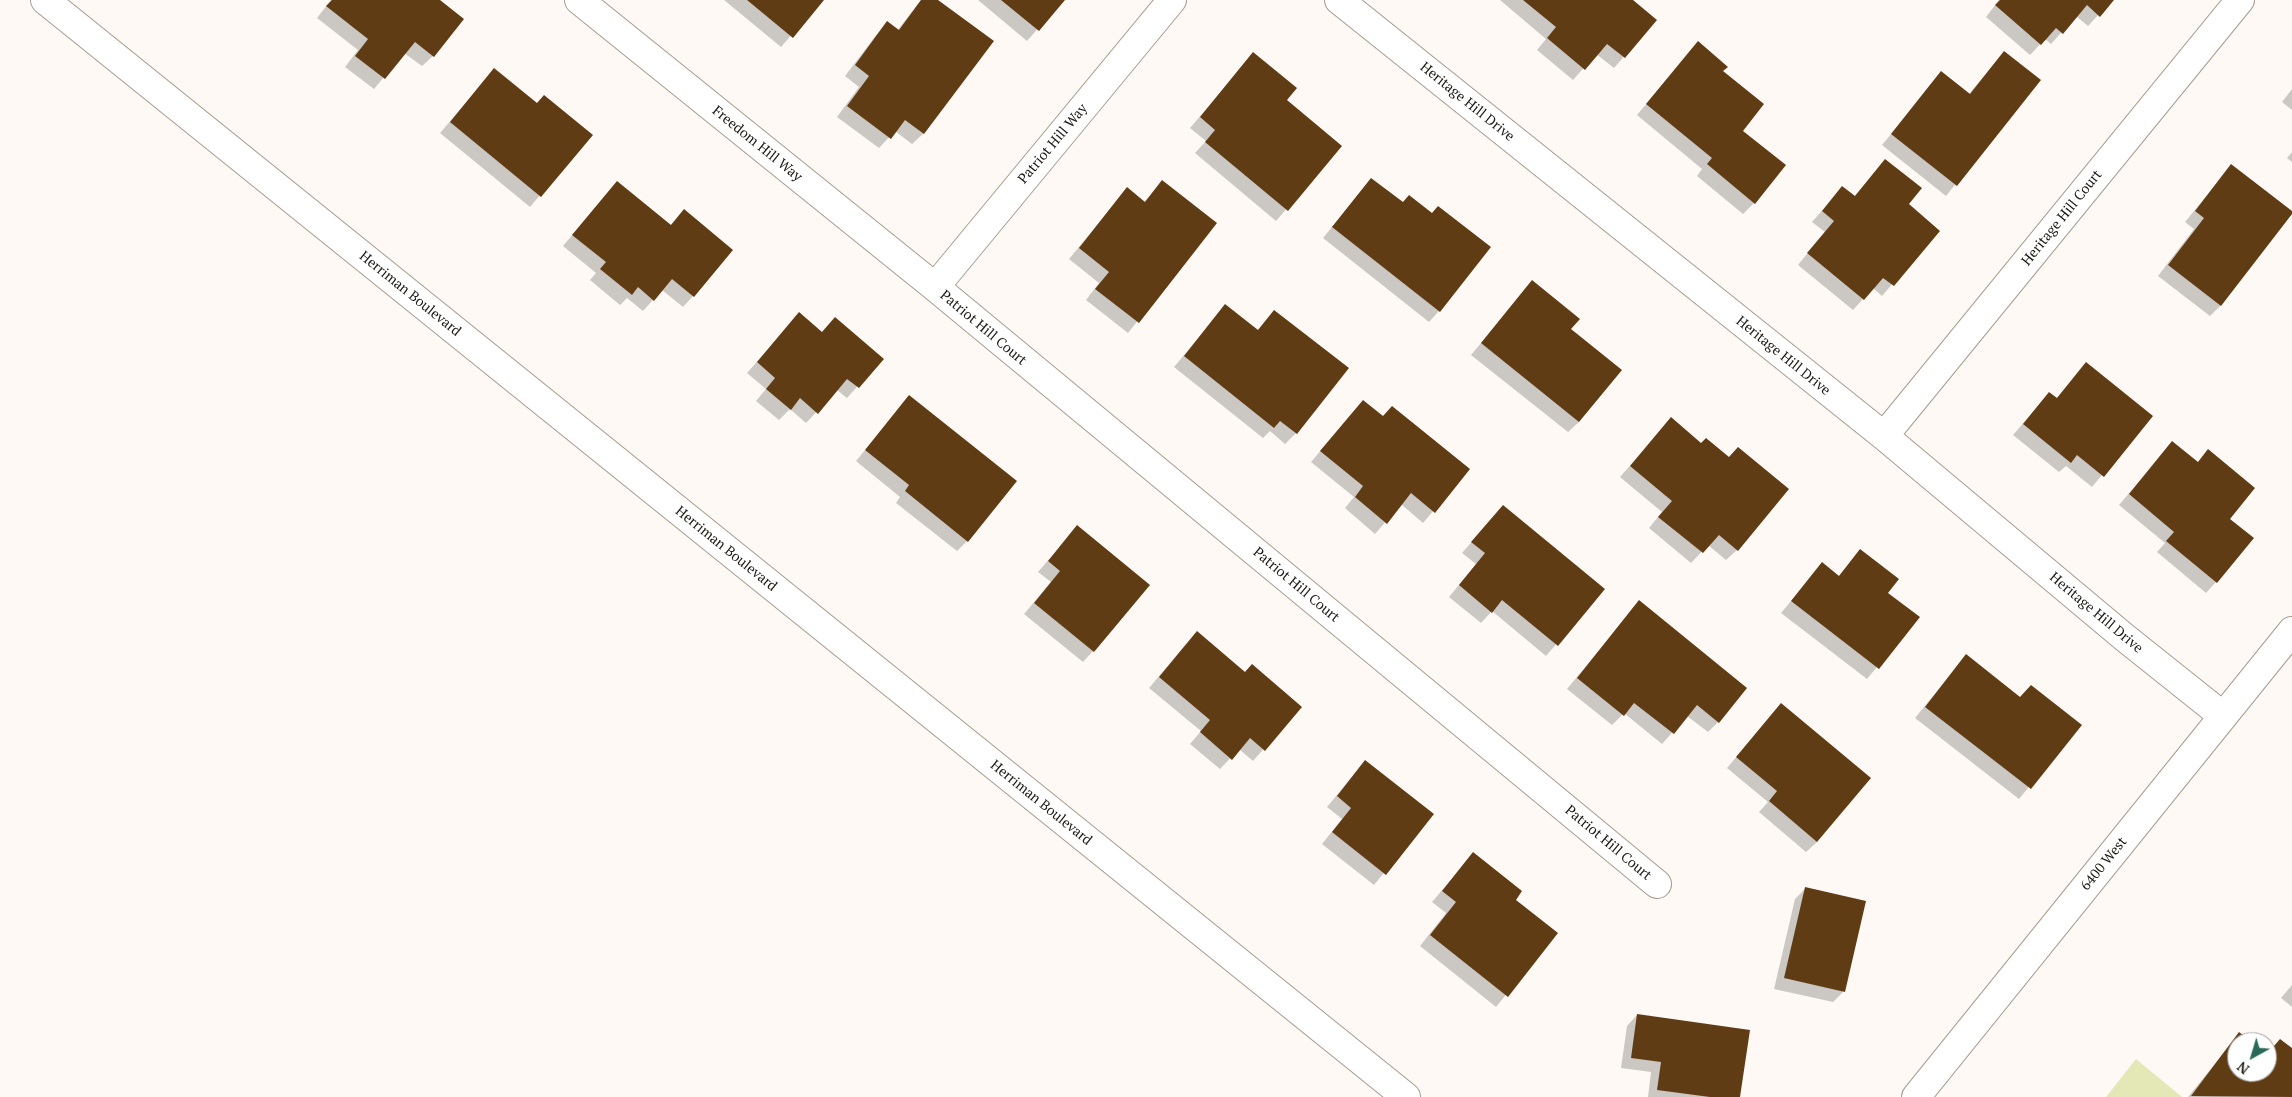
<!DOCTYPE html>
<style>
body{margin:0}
#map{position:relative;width:2292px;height:1097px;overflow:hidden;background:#fef9f4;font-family:"PT Serif",serif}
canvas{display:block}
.north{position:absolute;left:2227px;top:1032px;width:50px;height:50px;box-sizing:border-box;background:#fff;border:1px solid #a5a3a1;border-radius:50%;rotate:219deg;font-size:14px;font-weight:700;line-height:20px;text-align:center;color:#1d1914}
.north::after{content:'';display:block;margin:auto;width:18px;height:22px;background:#296958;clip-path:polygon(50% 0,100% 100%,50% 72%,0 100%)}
</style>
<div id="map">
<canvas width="2292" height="1097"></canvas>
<div class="north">N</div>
</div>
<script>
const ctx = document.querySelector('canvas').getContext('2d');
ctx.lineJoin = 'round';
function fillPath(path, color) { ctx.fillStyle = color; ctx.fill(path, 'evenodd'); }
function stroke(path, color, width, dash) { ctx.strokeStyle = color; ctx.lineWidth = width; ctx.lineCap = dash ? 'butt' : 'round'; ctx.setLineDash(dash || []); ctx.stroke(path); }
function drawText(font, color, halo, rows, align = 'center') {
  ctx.font = font + ' "PT Serif",serif'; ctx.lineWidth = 5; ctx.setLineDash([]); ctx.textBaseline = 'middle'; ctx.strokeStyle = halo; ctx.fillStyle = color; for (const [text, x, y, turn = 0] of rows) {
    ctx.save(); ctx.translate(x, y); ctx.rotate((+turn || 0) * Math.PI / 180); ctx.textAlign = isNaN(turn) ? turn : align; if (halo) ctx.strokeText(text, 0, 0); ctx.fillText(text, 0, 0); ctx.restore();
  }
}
fillPath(new Path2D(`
 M 2136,1059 L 2182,1097 L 2106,1097 Z`), '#e4e8b7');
fillPath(new Path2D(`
 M 331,0 L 438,0 L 433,56 L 422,66 L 404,53 L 374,89 L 345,67 L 358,50 L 317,18 Z
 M 724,0 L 822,0 L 781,47 Z
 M 921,0 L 936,0 L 992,41 L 923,134 L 912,144 L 895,131 L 879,148 L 837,117 L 859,87 L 845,76 L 877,34 L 887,23 L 897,31 Z
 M 978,0 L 1063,0 L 1027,41 Z
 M 1500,0 L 1631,0 L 1656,20 L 1614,68 L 1596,54 L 1573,80 L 1537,50 L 1546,39 Z
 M 1999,0 L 2112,0 L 2088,26 L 2076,16 L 2051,44 L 2045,39 L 2030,55 L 1986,17 Z
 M 1698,43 L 1722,72 L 1741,131 L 1754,203 L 1743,214 L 1697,176 L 1702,169 L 1637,115 Z
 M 2004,52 L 2039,80 L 1946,196 L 1882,145 L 1941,73 L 1969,94 Z
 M 1253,54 L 1286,100 L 1341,146 L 1276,221 L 1195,153 L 1206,141 L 1190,128 Z
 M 494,70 L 536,104 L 591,135 L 530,207 L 440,133 Z
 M 2292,89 L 2292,110 L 2282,102 Z
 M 2292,152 L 2292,162 L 2287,158 Z
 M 2231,166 L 2292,212 L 2220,306 L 2210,316 L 2158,276 L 2194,229 L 2185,222 Z
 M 1875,172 L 1907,205 L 1938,231 L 1882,296 L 1873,288 L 1853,310 L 1798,265 L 1825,232 L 1812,222 L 1842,188 L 1854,197 Z
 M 1371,179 L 1402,203 L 1431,214 L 1439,311 L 1429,322 L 1323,238 Z
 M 617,182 L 670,226 L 684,211 L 693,296 L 683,307 L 662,290 L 643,311 L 627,298 L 620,305 L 590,280 L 596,273 L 563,246 Z
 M 1162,182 L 1215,224 L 1128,333 L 1086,300 L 1099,283 L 1069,259 L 1127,189 L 1144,202 Z
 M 1532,282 L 1569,329 L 1579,422 L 1568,432 L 1471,355 Z
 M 1225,306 L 1257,331 L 1275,311 L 1296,433 L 1285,444 L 1270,431 L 1263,438 L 1174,367 Z
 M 799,314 L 821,333 L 835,319 L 882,359 L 847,398 L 837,390 L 806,423 L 790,409 L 779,420 L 756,401 L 766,389 L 747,373 Z
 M 2086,364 L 2151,416 L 2092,487 L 2066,466 L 2059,472 L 2013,435 L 2049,393 L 2056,399 Z
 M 909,397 L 967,541 L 957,551 L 896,503 L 900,497 L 856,461 Z
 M 1363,401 L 1382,417 L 1468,470 L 1423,523 L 1401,504 L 1375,534 L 1345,508 L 1354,497 L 1311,462 Z
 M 1671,419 L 1701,444 L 1728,458 L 1737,550 L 1726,560 L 1708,545 L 1691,563 L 1649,528 L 1662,512 L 1620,477 Z
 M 2172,443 L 2197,463 L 2209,451 L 2228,519 L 2216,582 L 2206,593 L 2157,552 L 2165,543 L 2119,505 Z
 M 1503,506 L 1603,590 L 1546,656 L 1492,611 L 1481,623 L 1449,597 L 1476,564 L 1462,553 Z
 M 1077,527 L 1093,651 L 1083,662 L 1024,614 L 1051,582 L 1038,572 Z
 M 1860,551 L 1887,593 L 1918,617 L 1867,679 L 1781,613 L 1822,564 L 1838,577 Z
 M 1639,602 L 1718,722 L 1708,732 L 1687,716 L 1662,744 L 1624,713 L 1612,725 L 1567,689 Z
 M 1187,643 L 1245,673 L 1300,707 L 1253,761 L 1239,749 L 1220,769 L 1190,744 L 1201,731 L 1149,688 Z
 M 1966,656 L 2019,698 L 2031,686 L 2080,725 L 2019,799 L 1915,718 Z
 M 1781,705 L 1817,842 L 1806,852 L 1759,812 L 1768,802 L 1727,768 Z
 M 1365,761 L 1432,814 L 1374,885 L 1322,844 L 1342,819 L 1327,807 Z
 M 1473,854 L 1514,900 L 1556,933 L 1496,1007 L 1420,946 L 1446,913 L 1432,902 Z
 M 1806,888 L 1843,992 L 1833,1002 L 1774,989 L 1795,899 Z
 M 2292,985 L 2292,1007 L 2281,998 Z
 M 1637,1015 L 1739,1097 L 1648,1097 L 1651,1072 L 1621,1068 L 1627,1026 Z
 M 2239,1034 L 2249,1042 L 2237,1042 L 2237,1072 L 2267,1072 L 2267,1055 L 2292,1049 L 2292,1097 L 2188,1097 Z`), '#0003');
fillPath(new Path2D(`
 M 332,0 L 440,0 L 464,19 L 434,57 L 415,42 L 385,79 L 355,56 L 368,39 L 326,6 Z
 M 747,0 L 824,0 L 793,38 Z
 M 921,0 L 938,0 L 994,41 L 924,134 L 905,120 L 891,139 L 847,106 L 869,76 L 855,65 L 887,21 L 899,30 Z
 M 1001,0 L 1065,0 L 1039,31 Z
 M 1523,0 L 1633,0 L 1657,20 L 1625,58 L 1607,44 L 1585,70 L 1547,38 L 1556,27 Z
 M 2000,0 L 2114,0 L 2100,17 L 2087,5 L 2063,34 L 2056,28 L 2041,45 L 1995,5 Z
 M 1698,41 L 1728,67 L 1723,71 L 1764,104 L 1743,131 L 1786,165 L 1755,204 L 1707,164 L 1712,158 L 1646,104 Z
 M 2004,51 L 2041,80 L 1957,186 L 1891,134 L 1941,71 L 1970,94 Z
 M 1253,52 L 1297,88 L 1287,100 L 1342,146 L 1288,211 L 1205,142 L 1215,130 L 1200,117 Z
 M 494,68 L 537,103 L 544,95 L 593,135 L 541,197 L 450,122 Z
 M 1885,159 L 1922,188 L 1909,204 L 1940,231 L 1894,286 L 1883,278 L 1864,300 L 1807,253 L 1834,221 L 1822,211 L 1842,186 L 1855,196 Z
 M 2231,164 L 2292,211 L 2292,214 L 2221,306 L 2168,265 L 2204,218 L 2195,211 Z
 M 1371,178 L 1403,202 L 1409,195 L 1432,213 L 1438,206 L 1491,247 L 1440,312 L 1332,227 Z
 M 1162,180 L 1217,223 L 1139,323 L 1095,289 L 1109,272 L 1079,248 L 1127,187 L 1145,202 Z
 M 617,181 L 671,225 L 684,209 L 733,250 L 694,297 L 672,279 L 654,301 L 638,287 L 632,295 L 600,269 L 606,262 L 572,235 Z
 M 1532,280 L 1580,319 L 1571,329 L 1622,370 L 1579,422 L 1481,343 Z
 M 1225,304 L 1258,330 L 1274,310 L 1349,368 L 1297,434 L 1280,421 L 1274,428 L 1184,356 Z
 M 799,312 L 822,332 L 835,317 L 884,359 L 859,388 L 847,379 L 818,414 L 800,398 L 791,410 L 766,389 L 775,378 L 757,362 Z
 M 2086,362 L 2153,416 L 2104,477 L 2077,455 L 2071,463 L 2023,424 L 2049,392 L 2057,398 Z
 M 909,395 L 1017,481 L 968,542 L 905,491 L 909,485 L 865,450 Z
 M 1363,400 L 1383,416 L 1392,406 L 1470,469 L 1435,513 L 1411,493 L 1387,524 L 1355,497 L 1363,486 L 1320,451 Z
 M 1671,417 L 1701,443 L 1706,438 L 1729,457 L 1738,447 L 1789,489 L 1738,551 L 1719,535 L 1703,553 L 1658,517 L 1672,501 L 1630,466 Z
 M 2172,441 L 2198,462 L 2208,449 L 2255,488 L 2230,519 L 2254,538 L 2217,583 L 2166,541 L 2174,532 L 2129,494 Z
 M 1503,505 L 1605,589 L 1558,646 L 1502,600 L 1492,613 L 1459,585 L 1485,553 L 1471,542 Z
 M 1077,525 L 1150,585 L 1094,652 L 1034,603 L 1060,571 L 1048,561 Z
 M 1860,549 L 1899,579 L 1888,593 L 1920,617 L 1879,669 L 1791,601 L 1822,562 L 1839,576 Z
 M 1639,600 L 1747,688 L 1719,723 L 1697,705 L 1674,734 L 1634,703 L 1624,716 L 1577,678 Z
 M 1197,631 L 1245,672 L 1252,664 L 1302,707 L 1265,751 L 1250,738 L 1232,760 L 1200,732 L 1210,720 L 1159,677 Z
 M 1966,654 L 2020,697 L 2031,685 L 2082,725 L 2031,789 L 1925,707 Z
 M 1781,703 L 1871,778 L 1817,842 L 1769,801 L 1777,791 L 1736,757 Z
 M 1365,760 L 1434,814 L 1386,875 L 1332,832 L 1351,808 L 1337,796 Z
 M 1473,852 L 1522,891 L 1516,900 L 1558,933 L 1508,997 L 1430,935 L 1456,902 L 1442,891 Z
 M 1805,887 L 1866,901 L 1845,992 L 1784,978 Z
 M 1637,1014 L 1750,1030 L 1740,1097 L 1710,1097 L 1657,1090 L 1661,1062 L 1631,1058 Z
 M 2239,1032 L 2252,1042 L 2237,1042 L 2237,1072 L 2267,1072 L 2267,1054 L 2280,1039 L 2292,1048 L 2292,1097 L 2191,1096 Z`), '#603c15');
const street = new Path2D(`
 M 579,0 L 935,287 L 1657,884
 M 1339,0 L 1884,436 L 2124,637 L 2223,716
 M 935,287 L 1172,0
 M 1884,436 L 2240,0`);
const secondary = new Path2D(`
 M 45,0 L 1406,1097
 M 1916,1097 L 2292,631`);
stroke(street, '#a99c90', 30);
stroke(secondary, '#a99c90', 30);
stroke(street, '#fff', 28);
stroke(secondary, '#fff', 28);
drawText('14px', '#1d1914', '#fff', [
 ["Heritage Hill Drive",1467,102,39],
 ["Freedom Hill Way",757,144,39],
 ["Patriot Hill Way",1053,144,-50],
 ["Heritage Hill Court",2062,218,-51],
 ["Herriman Boulevard",410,294,39],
 ["Patriot Hill Court",983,328,40],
 ["Heritage Hill Drive",1783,356,39],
 ["Herriman Boulevard",726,549,39],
 ["Patriot Hill Court",1296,585,40],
 ["Heritage Hill Drive",2096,613,40],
 ["Herriman Boulevard",1041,803,39],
 ["Patriot Hill Court",1608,843,40],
 ["6400 West",2104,864,-51]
]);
</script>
